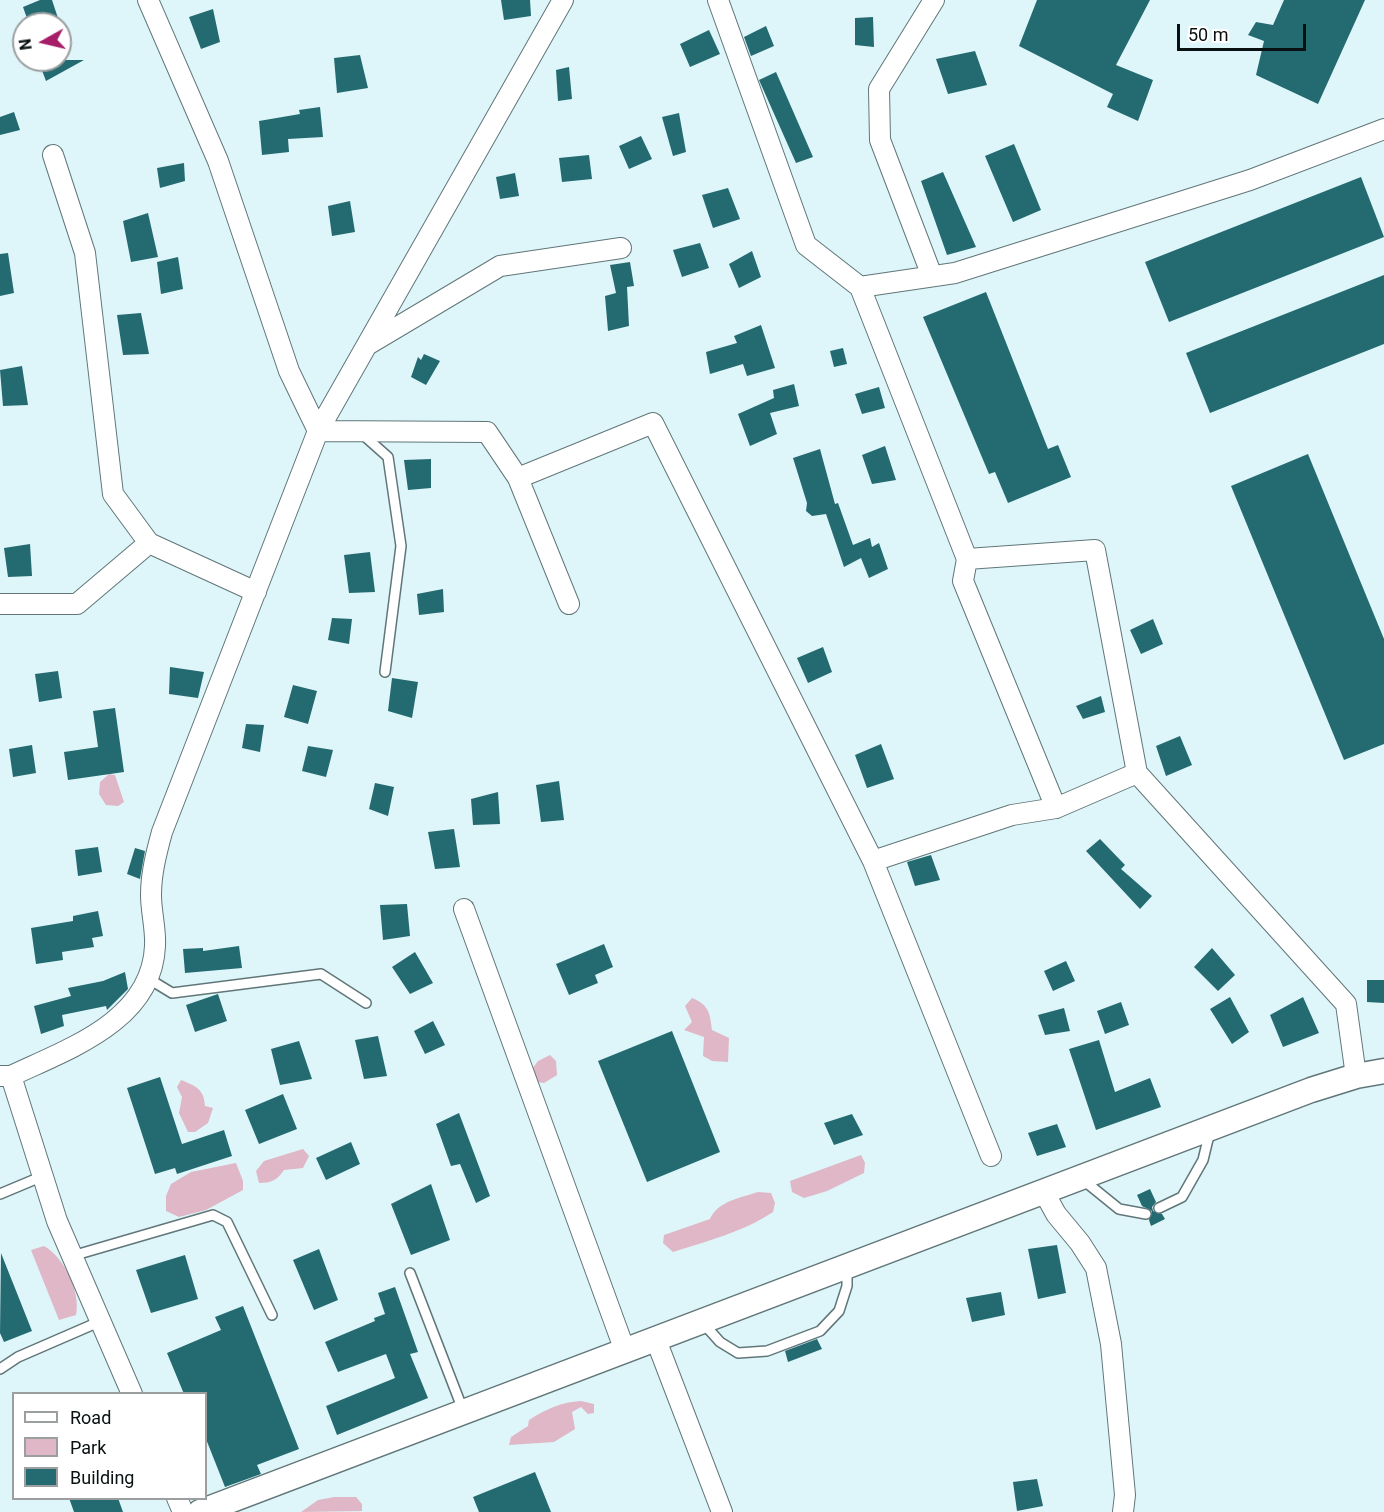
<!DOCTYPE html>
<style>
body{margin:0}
#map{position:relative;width:1384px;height:1512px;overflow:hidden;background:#def6f9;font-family:Roboto,sans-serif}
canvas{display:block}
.legend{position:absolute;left:12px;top:1392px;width:195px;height:108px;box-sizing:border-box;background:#fff;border:2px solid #9c9fa0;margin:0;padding:8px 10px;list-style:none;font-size:18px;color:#081011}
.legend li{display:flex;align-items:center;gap:12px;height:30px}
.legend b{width:30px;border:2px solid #9c9fa0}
.north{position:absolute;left:12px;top:12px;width:60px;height:60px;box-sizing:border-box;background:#fff;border:2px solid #9c9fa0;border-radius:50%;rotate:262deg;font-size:16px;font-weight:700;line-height:24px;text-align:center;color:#081011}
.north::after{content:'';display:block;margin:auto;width:21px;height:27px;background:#a61e68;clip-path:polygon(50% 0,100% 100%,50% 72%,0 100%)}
.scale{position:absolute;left:1177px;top:24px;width:129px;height:27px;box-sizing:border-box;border:3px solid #081011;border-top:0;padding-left:8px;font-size:18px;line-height:21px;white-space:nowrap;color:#081011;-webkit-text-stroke:4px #fff;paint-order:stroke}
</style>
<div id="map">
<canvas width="1384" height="1512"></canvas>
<ul class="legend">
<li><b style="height:8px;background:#fff"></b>Road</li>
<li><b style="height:16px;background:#dfb7c6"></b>Park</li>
<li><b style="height:16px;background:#246a71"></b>Building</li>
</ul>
<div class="north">N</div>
<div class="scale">50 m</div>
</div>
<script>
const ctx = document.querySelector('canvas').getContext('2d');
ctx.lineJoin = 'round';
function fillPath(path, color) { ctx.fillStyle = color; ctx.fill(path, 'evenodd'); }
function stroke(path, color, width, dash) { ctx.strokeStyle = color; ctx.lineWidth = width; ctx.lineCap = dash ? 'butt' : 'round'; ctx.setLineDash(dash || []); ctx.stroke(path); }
fillPath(new Path2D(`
 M 109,774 L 115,775 L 124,802 L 118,806 L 106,805 L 99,794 L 100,782 Z
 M 692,998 C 709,1005 710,1013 712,1030 L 729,1038 L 728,1062 L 712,1061 L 703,1056 L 704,1037 L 684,1030 L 692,1022 L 685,1006 Z
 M 550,1055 L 556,1061 L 557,1075 L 544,1083 L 537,1082 L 532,1069 L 538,1061 Z
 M 181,1080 C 196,1086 204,1089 205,1106 L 213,1108 L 208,1123 L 195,1132 L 188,1132 L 179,1113 L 182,1097 L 177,1087 Z
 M 303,1149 L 309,1156 L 303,1168 L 284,1170 C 277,1180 272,1183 259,1183 L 256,1171 L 264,1161 Z
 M 861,1155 L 865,1163 L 864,1173 L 827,1191 L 804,1198 L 792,1192 L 790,1181 Z
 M 236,1163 L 243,1181 L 243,1190 L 206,1210 L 179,1217 L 166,1211 L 166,1196 L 171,1184 L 191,1172 Z
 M 758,1192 L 771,1193 L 775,1203 L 773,1212 C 743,1232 707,1241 673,1252 L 663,1243 L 664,1235 L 710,1219 C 718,1201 740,1198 758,1192 Z
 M 44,1246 C 64,1257 81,1292 76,1315 L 59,1320 L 31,1250 Z
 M 581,1401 L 594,1404 L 594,1413 L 588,1414 L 581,1407 L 572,1412 L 575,1429 L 554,1442 L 509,1445 L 511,1437 L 528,1426 L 529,1420 C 546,1409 562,1402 581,1401 Z
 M 334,1497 L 356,1497 L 362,1504 L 362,1511 L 301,1512 L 318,1500 Z`), '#dfb7c6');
fillPath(new Path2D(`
 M 40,0 L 52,0 L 60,24 L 29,24 L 23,7 Z
 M 501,0 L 530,0 L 531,16 L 504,20 Z
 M 1037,0 L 1150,0 L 1116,65 L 1153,80 L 1138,121 L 1107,107 L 1113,94 L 1019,46 Z
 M 1284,0 L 1365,0 L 1318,104 L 1256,75 L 1264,41 L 1248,35 L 1256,22 L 1273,25 Z
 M 213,9 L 220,42 L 201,49 L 189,17 Z
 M 873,17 L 874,47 L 855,45 L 855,18 Z
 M 766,26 L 774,46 L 751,56 L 744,37 Z
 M 709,30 L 720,54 L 690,67 L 680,44 Z
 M 975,51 L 987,85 L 948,94 L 936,59 Z
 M 360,55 L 368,88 L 337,93 L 334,58 Z
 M 38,60 L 84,60 L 46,81 Z
 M 569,67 L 572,99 L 558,101 L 556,70 Z
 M 776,72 L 813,157 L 796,163 L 759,80 Z
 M 320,107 L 323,137 L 288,139 L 289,152 L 262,155 L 259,121 L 300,114 L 299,110 Z
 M 14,112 L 20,130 L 0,135 L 0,117 Z
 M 679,113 L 686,152 L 673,156 L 662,117 Z
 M 641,136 L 652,159 L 629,169 L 619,146 Z
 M 1014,144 L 1041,210 L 1013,222 L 985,156 Z
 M 589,155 L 592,179 L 562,182 L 559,158 Z
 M 184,163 L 185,181 L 160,188 L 157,168 Z
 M 943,172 L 976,247 L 947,255 L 921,181 Z
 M 515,173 L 519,196 L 500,199 L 496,177 Z
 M 1361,177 L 1384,237 L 1169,322 L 1145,262 Z
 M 728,188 L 740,219 L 713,228 L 702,195 Z
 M 350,201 L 355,232 L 332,236 L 328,206 Z
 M 148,213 L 158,257 L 131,262 L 123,221 Z
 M 700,243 L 709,268 L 682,277 L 673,250 Z
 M 752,251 L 761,277 L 739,288 L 729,264 Z
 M 8,253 L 14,293 L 0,296 L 0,254 Z
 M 178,257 L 183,289 L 161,294 L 157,262 Z
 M 630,262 L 634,286 L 627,287 L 629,326 L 608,331 L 605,296 L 616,293 L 610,265 Z
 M 1384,275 L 1384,344 L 1210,413 L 1186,353 Z
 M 986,292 L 1048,449 L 1058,445 L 1071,477 L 1008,503 L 995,472 L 989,474 L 923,317 Z
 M 141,313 L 149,354 L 123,355 L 117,315 Z
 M 761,325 L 775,368 L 747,376 L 743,364 L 710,374 L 706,352 L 737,343 L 734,336 Z
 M 843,348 L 847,364 L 834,367 L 830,351 Z
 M 424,354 L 440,361 L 426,385 L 411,377 L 418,357 L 421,360 Z
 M 22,366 L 28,405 L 3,406 L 0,370 Z
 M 794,384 L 799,406 L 770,413 L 777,434 L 750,446 L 738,414 L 774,398 L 773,390 Z
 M 879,387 L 885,408 L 862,414 L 855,394 Z
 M 885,446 L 896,480 L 872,484 L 862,455 Z
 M 820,449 L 835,504 L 838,503 L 853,545 L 870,538 L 872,547 L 879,543 L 888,569 L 869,578 L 861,558 L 844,567 L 826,514 L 812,516 L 806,511 L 807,503 L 793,458 Z
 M 1308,454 L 1384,639 L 1384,744 L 1344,760 L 1231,486 Z
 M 431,459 L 431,488 L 408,490 L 404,460 Z
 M 30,544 L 32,576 L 8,577 L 4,548 Z
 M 370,552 L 375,592 L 349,593 L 344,555 Z
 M 443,589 L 444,612 L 419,615 L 417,594 Z
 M 332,618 L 352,619 L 349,644 L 328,640 Z
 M 1153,619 L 1163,644 L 1141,654 L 1130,630 Z
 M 823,647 L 832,672 L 808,683 L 797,658 Z
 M 170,667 L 204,672 L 198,698 L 169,694 Z
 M 58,671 L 62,698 L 39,702 L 35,674 Z
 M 392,678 L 418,682 L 412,718 L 388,711 Z
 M 293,685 L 317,691 L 308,724 L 284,717 Z
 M 1101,696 L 1105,712 L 1083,719 L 1076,706 Z
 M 115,708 L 124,772 L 68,780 L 64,752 L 98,747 L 93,711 Z
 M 246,724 L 264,725 L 260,752 L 242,748 Z
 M 1180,736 L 1192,765 L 1166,776 L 1156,746 Z
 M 881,744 L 894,779 L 867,788 L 855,755 Z
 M 32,745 L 36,773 L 13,777 L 9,749 Z
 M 308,746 L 333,750 L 326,777 L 302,771 Z
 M 559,781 L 564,820 L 541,822 L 536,785 Z
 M 375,783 L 394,787 L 388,816 L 369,809 Z
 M 498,792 L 500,824 L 473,825 L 471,799 Z
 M 454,829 L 460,867 L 435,869 L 428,832 Z
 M 1100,839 L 1125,865 L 1121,869 L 1152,896 L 1140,909 L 1086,851 Z
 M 98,847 L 102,872 L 78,876 L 75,850 Z
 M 135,848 L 145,851 L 140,879 L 127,874 Z
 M 931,855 L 940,880 L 915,886 L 907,862 Z
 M 407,904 L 410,936 L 383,940 L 380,905 Z
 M 98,911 L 103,936 L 92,938 L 94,947 L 62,952 L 63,960 L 36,964 L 31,928 L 73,921 L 73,916 Z
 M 604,944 L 613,967 L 595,975 L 598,983 L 569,995 L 556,964 Z
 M 239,946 L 242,968 L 185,973 L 183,949 L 203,948 L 203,951 Z
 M 1212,948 L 1235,975 L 1218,991 L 1194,967 Z
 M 415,952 L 433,983 L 410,994 L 392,967 Z
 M 1066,961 L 1075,981 L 1053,991 L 1044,971 Z
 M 125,972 L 128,989 L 107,1010 L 106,1006 L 62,1015 L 64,1026 L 41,1034 L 34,1006 L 71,996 L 68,988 L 103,981 Z
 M 1367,980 L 1384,980 L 1384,1003 L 1367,1002 Z
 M 218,994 L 227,1021 L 195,1032 L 186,1005 Z
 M 1230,997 L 1249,1032 L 1232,1044 L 1210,1009 Z
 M 1303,997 L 1319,1033 L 1283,1047 L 1270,1015 Z
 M 1121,1002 L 1129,1025 L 1105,1034 L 1097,1011 Z
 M 1064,1008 L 1070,1031 L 1045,1035 L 1038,1015 Z
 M 433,1021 L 445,1045 L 425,1054 L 414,1031 Z
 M 672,1031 L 720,1152 L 647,1182 L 598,1061 Z
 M 378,1036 L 387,1076 L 364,1079 L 355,1040 Z
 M 1099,1040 L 1115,1092 L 1150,1078 L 1161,1107 L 1096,1130 L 1069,1049 Z
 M 299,1041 L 312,1079 L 280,1085 L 271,1049 Z
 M 160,1077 L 182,1144 L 224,1130 L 232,1156 L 177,1174 L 175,1168 L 155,1174 L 127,1088 Z
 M 283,1094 L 297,1129 L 259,1144 L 245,1110 Z
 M 459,1113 L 490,1196 L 476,1203 L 460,1164 L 451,1166 L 436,1124 Z
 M 852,1114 L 863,1135 L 834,1145 L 824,1123 Z
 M 1057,1124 L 1066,1147 L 1037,1156 L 1028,1133 Z
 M 351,1142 L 360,1164 L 326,1180 L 316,1158 Z
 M 431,1184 L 450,1240 L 411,1255 L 391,1204 Z
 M 1150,1189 L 1156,1202 L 1152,1207 L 1153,1211 L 1162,1214 L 1165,1219 L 1151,1226 L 1149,1220 L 1152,1211 L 1142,1206 L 1137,1195 Z
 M 1057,1245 L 1066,1293 L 1038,1299 L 1028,1249 Z
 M 319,1249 L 338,1300 L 314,1310 L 293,1260 Z
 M 1,1253 L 32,1331 L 4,1342 L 0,1333 Z
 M 185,1255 L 198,1299 L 151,1313 L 136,1270 Z
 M 395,1287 L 418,1352 L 410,1354 L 428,1398 L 337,1435 L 326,1406 L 395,1378 L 386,1354 L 338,1372 L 325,1342 L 375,1321 L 374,1318 L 385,1314 L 378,1293 Z
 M 1001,1292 L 1005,1315 L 972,1322 L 966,1298 Z
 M 243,1306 L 299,1449 L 257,1465 L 261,1474 L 225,1487 L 206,1439 L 206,1394 L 184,1394 L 167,1353 L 221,1330 L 215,1317 Z
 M 817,1339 L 822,1349 L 788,1362 L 785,1351 Z
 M 535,1472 L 551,1512 L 479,1512 L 473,1497 Z
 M 1037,1479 L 1043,1506 L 1017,1511 L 1013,1482 Z
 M 69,1498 L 118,1498 L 123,1512 L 74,1512 Z`), '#246a71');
const service = new Path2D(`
 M 361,433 L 388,457 L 401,546 L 385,672
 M 149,979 L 172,993 L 321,974 L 366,1003
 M 1082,1179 L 1119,1209 L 1146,1214
 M 0,1194 L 43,1176
 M 1159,1208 L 1182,1197 L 1203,1160 L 1210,1131
 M 72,1256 L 213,1215 L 227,1222 L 272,1315
 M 410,1273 L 463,1410
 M 703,1323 L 720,1342 L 738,1353 L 767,1351 L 820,1331 L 839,1311 L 847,1286 L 847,1270
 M 0,1369 L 18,1357 L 101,1321`);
const minor = new Path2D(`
 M 148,0 L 218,161 L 289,371 L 318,431 L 487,432 L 518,478 L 653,423 L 873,861 L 991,1156
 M 718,0 L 806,245 L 860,287 L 967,559 L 963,581 L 1056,808
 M 53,155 L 85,253 L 113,494 L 149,543
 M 932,276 L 880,140 L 879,89 L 934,0
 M 860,287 L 955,273 L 1250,180 L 1384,129
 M 369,344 L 500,266 L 621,248
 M 518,478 L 569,604
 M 967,559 L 1095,550 L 1137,773 L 1346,1004 L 1356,1076
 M 0,604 L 77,604 L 149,543 L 256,592
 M 873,861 L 1012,815 L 1056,808 L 1137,773
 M 464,909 L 625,1351
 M 0,1076 L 11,1076 C 68,1049 152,1021 155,946 C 156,929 151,912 151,895 C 151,874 156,854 162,832 L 318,431 L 563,0
 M 11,1076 L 57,1221 L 132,1394
 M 1044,1192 L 1056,1214 L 1080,1243 L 1096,1268 L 1111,1344 L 1125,1495 L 1123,1512
 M 656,1340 L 722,1512
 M 177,1498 L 183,1512`);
const tertiary = new Path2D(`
 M 200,1512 L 1311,1090 L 1356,1076 L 1384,1071`);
stroke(service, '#617679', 12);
stroke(minor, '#617679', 22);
stroke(tertiary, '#617679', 27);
stroke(service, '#fff', 9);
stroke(minor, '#fff', 20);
stroke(tertiary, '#fff', 24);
</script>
